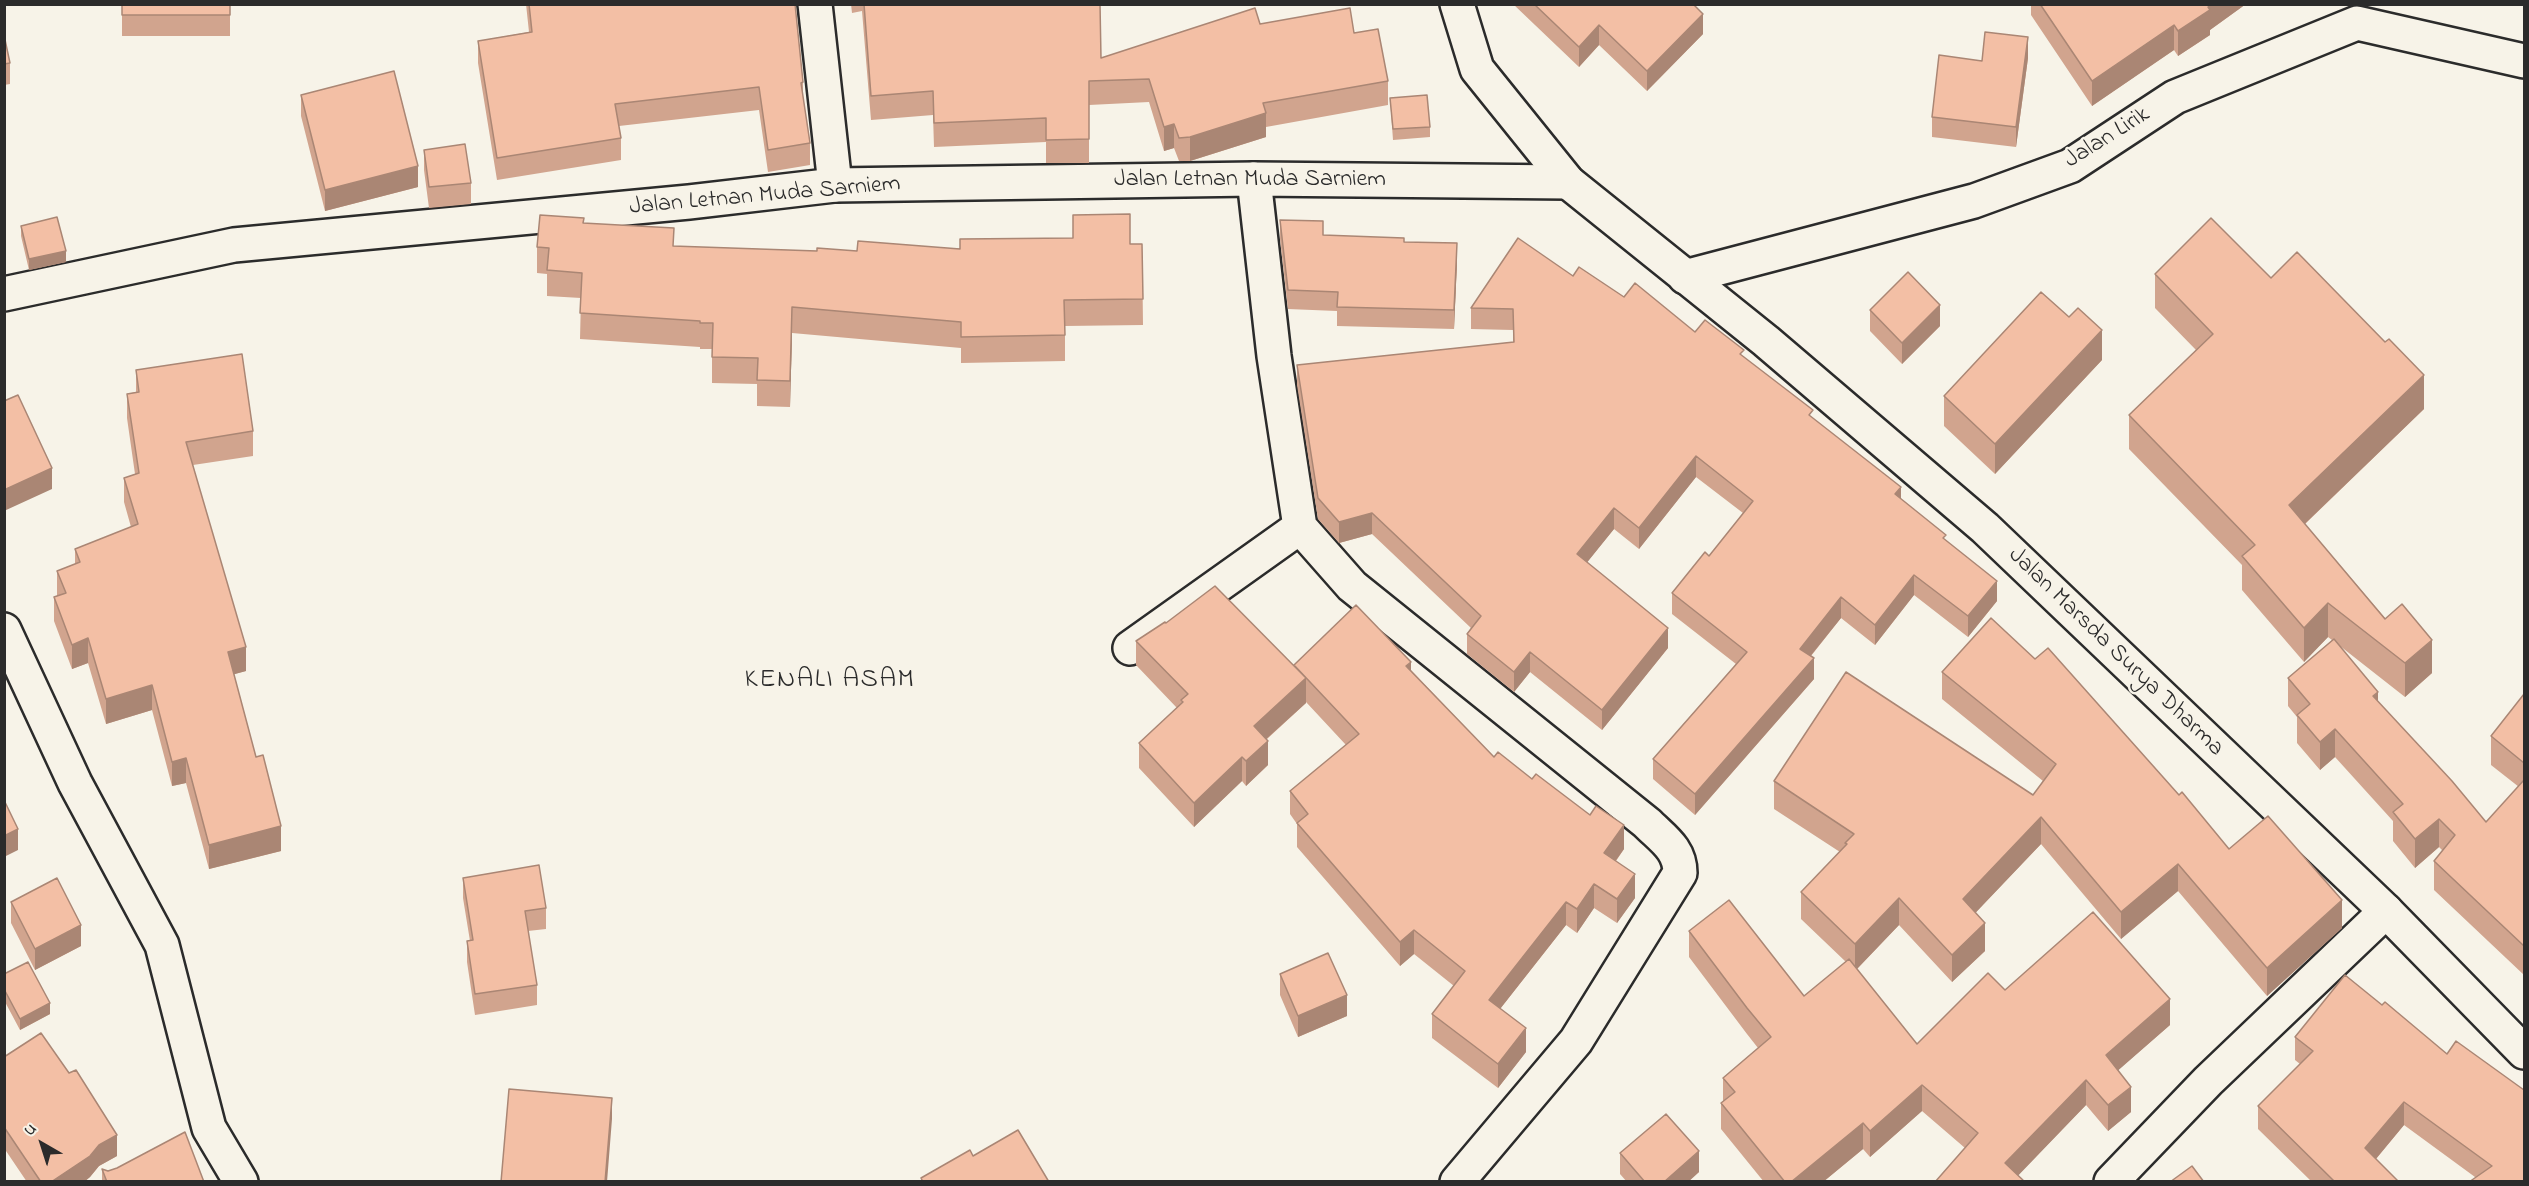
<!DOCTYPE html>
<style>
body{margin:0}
#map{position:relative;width:2529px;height:1186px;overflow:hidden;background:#f7f3e8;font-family:"Indie Flower",sans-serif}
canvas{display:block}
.frame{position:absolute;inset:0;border:6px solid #2b2b2b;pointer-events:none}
.north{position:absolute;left:12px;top:1114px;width:60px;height:60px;-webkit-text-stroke:4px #f7f3e8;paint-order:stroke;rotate:321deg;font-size:16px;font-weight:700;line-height:24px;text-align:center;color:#2b2b2b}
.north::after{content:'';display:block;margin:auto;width:21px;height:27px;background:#2b2b2b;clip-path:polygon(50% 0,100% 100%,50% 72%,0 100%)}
</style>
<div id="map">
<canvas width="2529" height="1186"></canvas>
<div class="frame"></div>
<div class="north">U</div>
</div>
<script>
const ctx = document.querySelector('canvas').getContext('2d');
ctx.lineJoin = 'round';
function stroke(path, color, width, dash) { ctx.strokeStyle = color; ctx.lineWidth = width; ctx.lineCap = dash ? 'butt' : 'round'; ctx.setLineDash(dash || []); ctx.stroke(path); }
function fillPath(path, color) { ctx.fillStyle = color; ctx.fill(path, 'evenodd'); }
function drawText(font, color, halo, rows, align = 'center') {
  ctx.font = font + ' "Indie Flower",sans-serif'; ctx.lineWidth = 5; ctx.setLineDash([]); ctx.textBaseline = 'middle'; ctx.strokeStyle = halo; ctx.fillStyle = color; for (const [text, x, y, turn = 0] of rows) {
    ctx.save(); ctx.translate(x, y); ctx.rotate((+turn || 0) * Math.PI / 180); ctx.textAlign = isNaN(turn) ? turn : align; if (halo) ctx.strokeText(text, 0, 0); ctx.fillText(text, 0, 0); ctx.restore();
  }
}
const street = new Path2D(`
 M 815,4 L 835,185
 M 1254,179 L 1274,356 L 1300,527 L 1352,586 L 1647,823 C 1663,839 1680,849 1680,873 L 1576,1041 L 1457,1182
 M 4,630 L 75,783 L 162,945 L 209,1128 L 241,1182
 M 1130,648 L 1300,527
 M 2111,1182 L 2208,1081 L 2386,911`);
const secondary = new Path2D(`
 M 1685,277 L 1974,201 L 2070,166 L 2175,97 L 2357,23 L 2524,61
 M 4,294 L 234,245 L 689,202 L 835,185 L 1254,179 L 1568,182`);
const highway = new Path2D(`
 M 1457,4 L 1477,69 L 1568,182 L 1766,341 L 1985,528 L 2386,911 L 2524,1052`);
stroke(street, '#2b2b2b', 38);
stroke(secondary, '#2b2b2b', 38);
stroke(highway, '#2b2b2b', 38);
stroke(street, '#f7f3e8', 33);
stroke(secondary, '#f7f3e8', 33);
stroke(highway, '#f7f3e8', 33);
fillPath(new Path2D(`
 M 122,4 L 230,4 L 230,36 L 122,36 Z
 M 526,4 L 795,4 L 803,82 L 803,96 L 810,143 L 810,165 L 768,172 L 759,110 L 619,126 L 621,138 L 621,160 L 497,180 L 478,63 L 478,41 L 529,32 Z
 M 851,4 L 1100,4 L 1101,58 L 1260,24 L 1354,33 L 1388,81 L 1388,105 L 1266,127 L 1266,137 L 1190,161 L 1179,161 L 1174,148 L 1164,151 L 1149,102 L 1089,105 L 1089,163 L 1046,163 L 1046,142 L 934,147 L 933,115 L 871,120 L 862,11 L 852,13 Z
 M 1513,4 L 1693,4 L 1703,34 L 1647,91 L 1599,45 L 1579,67 Z
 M 2031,4 L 2246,4 L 2210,30 L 2210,35 L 2178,56 L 2174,50 L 2092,106 L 2031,15 Z
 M 4,35 L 10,63 L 10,84 L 4,85 Z
 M 2028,58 L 2016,147 L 1932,137 L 1932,117 L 1982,61 Z
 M 301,95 L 418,187 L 325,211 L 301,116 Z
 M 1390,98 L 1430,127 L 1430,137 L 1393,140 Z
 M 424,150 L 471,183 L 471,204 L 429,208 L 424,170 Z
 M 1280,220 L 1323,235 L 1404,242 L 1457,262 L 1454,329 L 1337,326 L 1337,311 L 1288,309 L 1280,239 Z
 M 584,223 L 674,246 L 817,251 L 857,251 L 1142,244 L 1143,325 L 1065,326 L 1065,361 L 961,363 L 961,348 L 792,333 L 790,407 L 757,406 L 757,384 L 712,383 L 712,349 L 700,349 L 700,347 L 580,339 L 581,298 L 547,296 L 547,274 L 537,273 L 537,247 Z
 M 21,226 L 66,262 L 29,270 L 21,236 Z
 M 2155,274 L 2271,278 L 2424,409 L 2305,524 L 2432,673 L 2405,697 L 2340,646 L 2378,702 L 2486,822 L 2519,787 L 2491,765 L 2491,736 L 2524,694 L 2524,975 L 2434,890 L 2434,861 L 2443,851 L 2439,847 L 2415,868 L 2393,841 L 2393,821 L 2335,757 L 2320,770 L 2297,743 L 2297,717 L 2288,706 L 2288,678 L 2332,640 L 2328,637 L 2304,662 L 2242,590 L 2242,565 L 2129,449 L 2129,415 L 2196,350 L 2155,308 Z
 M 1573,276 L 1624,297 L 1744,357 L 1901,499 L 1946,541 L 1997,601 L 1968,637 L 1914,595 L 1875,645 L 1841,618 L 1811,656 L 1814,679 L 1695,815 L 1653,779 L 1653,759 L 1736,664 L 1672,614 L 1672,593 L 1709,556 L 1743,513 L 1696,477 L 1639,549 L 1614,529 L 1587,562 L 1668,648 L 1602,730 L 1530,672 L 1514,692 L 1467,654 L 1467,634 L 1471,628 L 1372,534 L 1339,543 L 1318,519 L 1297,385 L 1297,365 L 1513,342 L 1513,330 L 1471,329 L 1471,308 Z
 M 1870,310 L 1940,326 L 1902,364 L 1870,331 Z
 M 2102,360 L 1995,474 L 1944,426 L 1944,396 Z
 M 136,370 L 253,431 L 253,456 L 193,465 L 246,671 L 234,674 L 281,851 L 209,869 L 186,783 L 172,786 L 152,710 L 106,724 L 88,663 L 72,669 L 54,621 L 54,597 L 57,596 L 57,571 L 75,564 L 75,549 L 131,527 L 124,502 L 124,478 L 135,474 L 127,418 L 127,394 L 136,392 Z
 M 1166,623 L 1294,666 L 1411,670 L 1494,757 L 1532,779 L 1624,849 L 1616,861 L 1635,898 L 1617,923 L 1594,908 L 1577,933 L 1566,925 L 1500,1009 L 1526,1052 L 1498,1088 L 1432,1038 L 1432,1014 L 1454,986 L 1414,954 L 1400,966 L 1297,847 L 1297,824 L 1290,814 L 1290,791 L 1346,745 L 1306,702 L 1306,703 L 1267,739 L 1268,765 L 1246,786 L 1242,781 L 1194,827 L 1139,768 L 1139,743 L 1177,708 L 1136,665 L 1136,641 Z
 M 1942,672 L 2179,795 L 2229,849 L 2342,928 L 2267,996 L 2178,891 L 2121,939 L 2041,844 L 1975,913 L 1985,951 L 1952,982 L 1899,925 L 1857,969 L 1917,1044 L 2005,990 L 2170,1025 L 2118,1070 L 2131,1112 L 2108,1131 L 2086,1105 L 2018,1175 L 1965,1148 L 1922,1111 L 1870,1157 L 1863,1149 L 1823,1182 L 1764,1182 L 1721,1129 L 1721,1103 L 1723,1101 L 1723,1078 L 1758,1048 L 1747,1034 L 1689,957 L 1689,931 L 1804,996 L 1846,962 L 1801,919 L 1801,892 L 1840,852 L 1774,809 L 1774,781 L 2033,795 L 2043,781 L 1942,699 Z
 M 463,878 L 546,908 L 546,929 L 528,931 L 537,985 L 537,1005 L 475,1015 L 467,962 L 467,941 L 470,941 L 463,898 Z
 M 11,902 L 81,946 L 35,970 L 11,923 Z
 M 4,974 L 50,1014 L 20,1030 L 4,1000 Z
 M 1280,974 L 1347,1016 L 1298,1037 L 1280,995 Z
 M 2382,1005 L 2447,1054 L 2524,1182 L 2475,1177 L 2404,1125 L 2376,1159 L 2399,1182 L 2312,1182 L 2258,1129 L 2258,1106 L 2300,1064 L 2295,1060 L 2295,1037 Z
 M 4,1057 L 117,1156 L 99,1166 L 90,1177 L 84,1182 L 27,1182 L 4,1148 Z
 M 1620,1153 L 1699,1172 L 1688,1182 L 1627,1182 L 1620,1174 Z
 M 102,1169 L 108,1171 L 204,1182 L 102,1182 Z`), '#d1a48e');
fillPath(new Path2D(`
 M 2212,4 L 2246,4 L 2210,30 L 2210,35 L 2178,56 L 2178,31 Z
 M 1703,14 L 1703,34 L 1647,91 L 1647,71 Z
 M 1599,25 L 1599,45 L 1579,67 L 1579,47 Z
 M 2174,25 L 2174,50 L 2092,106 L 2092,81 Z
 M 2028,37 L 2028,58 L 2016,147 L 2016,127 Z
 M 1266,113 L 1266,137 L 1190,161 L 1190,137 Z
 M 1174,124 L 1174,148 L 1164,151 L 1164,127 Z
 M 418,166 L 418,187 L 325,211 L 325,190 Z
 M 1457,243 L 1457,262 L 1454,329 L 1454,310 Z
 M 66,251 L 66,262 L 29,270 L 29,259 Z
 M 1940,305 L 1940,326 L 1902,364 L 1902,343 Z
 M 792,307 L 792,333 L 790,407 L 790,381 Z
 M 2102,330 L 2102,360 L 1995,474 L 1995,444 Z
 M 2424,375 L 2424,409 L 2289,539 L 2289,505 Z
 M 1696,456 L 1696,477 L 1639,549 L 1639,528 Z
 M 52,468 L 52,489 L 4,511 L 4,490 Z
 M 1901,487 L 1901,507 L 1895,494 Z
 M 1614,508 L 1614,529 L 1577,575 L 1577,554 Z
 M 1372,513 L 1372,534 L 1339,543 L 1339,522 Z
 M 1914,575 L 1914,595 L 1875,645 L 1875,625 Z
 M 1997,581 L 1997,601 L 1968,637 L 1968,616 Z
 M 1841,597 L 1841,618 L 1800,669 L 1800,649 Z
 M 2328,603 L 2328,637 L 2304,662 L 2304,628 Z
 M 1668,628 L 1668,648 L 1602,730 L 1602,710 Z
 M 88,638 L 88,663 L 72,669 L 72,645 Z
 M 2432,640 L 2432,673 L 2405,697 L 2405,663 Z
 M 246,647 L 246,671 L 228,676 L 228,652 Z
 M 1530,652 L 1530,672 L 1514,692 L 1514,672 Z
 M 1814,658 L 1814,679 L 1695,815 L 1695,794 Z
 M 1411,662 L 1411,686 L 1406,666 Z
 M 1306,678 L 1306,703 L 1254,750 L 1254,726 Z
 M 152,685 L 152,710 L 106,724 L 106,699 Z
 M 2378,692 L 2378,720 L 2373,696 Z
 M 2335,729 L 2335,757 L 2320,770 L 2320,742 Z
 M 1268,741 L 1268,765 L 1246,786 L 1246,761 Z
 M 1242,757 L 1242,781 L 1194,827 L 1194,803 Z
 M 186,758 L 186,783 L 172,786 L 172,762 Z
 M 2041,817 L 2041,844 L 1963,926 L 1963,899 Z
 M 2439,819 L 2439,847 L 2415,868 L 2415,839 Z
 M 1624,825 L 1624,849 L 1604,877 L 1604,853 Z
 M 281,826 L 281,851 L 209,869 L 209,845 Z
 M 18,829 L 18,850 L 4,857 L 4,836 Z
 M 2178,864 L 2178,891 L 2121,939 L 2121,912 Z
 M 1635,874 L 1635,898 L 1617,923 L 1617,899 Z
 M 1594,884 L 1594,908 L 1577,933 L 1577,909 Z
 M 1899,898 L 1899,925 L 1855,971 L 1855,944 Z
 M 2342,900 L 2342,928 L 2267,996 L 2267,968 Z
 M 1566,902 L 1566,925 L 1489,1023 L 1489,1000 Z
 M 1985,923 L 1985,951 L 1952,982 L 1952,955 Z
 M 81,925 L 81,946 L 35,970 L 35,949 Z
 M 1414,930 L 1414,954 L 1400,966 L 1400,942 Z
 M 1347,995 L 1347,1016 L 1298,1037 L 1298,1016 Z
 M 2170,999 L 2170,1025 L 2106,1081 L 2106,1055 Z
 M 50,1003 L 50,1014 L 20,1030 L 20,1019 Z
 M 1526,1028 L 1526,1052 L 1498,1088 L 1498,1064 Z
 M 2086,1080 L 2086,1105 L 2012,1182 L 2005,1163 Z
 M 1922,1085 L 1922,1111 L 1870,1157 L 1870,1131 Z
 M 2131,1087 L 2131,1112 L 2108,1131 L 2108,1105 Z
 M 612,1098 L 612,1119 L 607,1182 L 605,1182 Z
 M 2404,1102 L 2404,1125 L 2365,1172 L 2365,1148 Z
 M 1863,1123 L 1863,1149 L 1823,1182 L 1791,1182 Z
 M 117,1135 L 117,1156 L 99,1166 L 90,1177 L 84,1182 L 51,1182 L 99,1145 Z
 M 1699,1151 L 1699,1172 L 1688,1182 L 1664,1182 Z`), '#aa8674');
const building = new Path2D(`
 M 122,4 L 230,4 L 230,15 L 122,15 Z
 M 529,4 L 795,4 L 803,82 L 801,83 L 810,143 L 768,150 L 759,87 L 615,104 L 621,138 L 497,158 L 478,41 L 532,32 Z
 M 864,4 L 1100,4 L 1101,58 L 1255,8 L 1260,24 L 1350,8 L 1354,33 L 1378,29 L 1388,81 L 1263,103 L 1266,113 L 1190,137 L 1179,138 L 1174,124 L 1164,127 L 1149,79 L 1089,81 L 1089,139 L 1046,140 L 1046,118 L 934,123 L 933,91 L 871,96 Z
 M 1534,4 L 1693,4 L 1703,14 L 1647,71 L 1599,25 L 1579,47 Z
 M 2040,4 L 2212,4 L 2208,7 L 2210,10 L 2178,31 L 2174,25 L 2092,81 Z
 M 1985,32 L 2028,37 L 2016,127 L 1932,117 L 1939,55 L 1982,61 Z
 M 4,35 L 10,63 L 4,64 Z
 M 394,71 L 418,166 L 325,190 L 301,95 Z
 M 1427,95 L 1430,127 L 1393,129 L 1390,98 Z
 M 465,144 L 471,183 L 429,187 L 424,150 Z
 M 1130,214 L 1130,244 L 1142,244 L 1143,299 L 1064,300 L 1065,335 L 961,337 L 961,322 L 792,307 L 790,381 L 757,380 L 758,358 L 712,357 L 713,323 L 700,323 L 700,321 L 580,313 L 582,273 L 547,270 L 549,248 L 537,247 L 540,215 L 584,218 L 583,223 L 674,228 L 673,246 L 817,251 L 817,248 L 857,251 L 858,241 L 960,249 L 960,239 L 1073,238 L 1073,215 Z
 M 57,217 L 66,251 L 29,259 L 21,226 Z
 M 2211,218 L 2271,278 L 2297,252 L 2385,342 L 2389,339 L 2424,375 L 2289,505 L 2385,619 L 2402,604 L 2432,640 L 2405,663 L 2328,603 L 2304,628 L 2242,556 L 2255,545 L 2129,415 L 2213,334 L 2155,274 Z
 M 1280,220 L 1323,221 L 1323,235 L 1404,238 L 1404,242 L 1457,243 L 1454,310 L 1337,307 L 1338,292 L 1288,290 Z
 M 1518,238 L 1573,276 L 1579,267 L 1624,297 L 1635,283 L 1695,332 L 1705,320 L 1744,350 L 1740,354 L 1813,410 L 1809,415 L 1901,487 L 1895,494 L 1946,535 L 1943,538 L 1997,581 L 1968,616 L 1914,575 L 1875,625 L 1841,597 L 1800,649 L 1814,658 L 1695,794 L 1653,759 L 1747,652 L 1672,593 L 1705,552 L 1709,556 L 1753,501 L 1696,456 L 1639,528 L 1614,508 L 1577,554 L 1668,628 L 1602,710 L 1530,652 L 1514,672 L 1467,634 L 1481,616 L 1372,513 L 1339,522 L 1318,498 L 1297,365 L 1514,342 L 1513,309 L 1471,308 Z
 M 1908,272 L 1940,305 L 1902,343 L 1870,310 Z
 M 2041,292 L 2069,317 L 2078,308 L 2102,330 L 1995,444 L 1944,396 Z
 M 242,354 L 253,431 L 186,442 L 246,647 L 228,652 L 256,757 L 263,755 L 281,826 L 209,845 L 186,758 L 172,762 L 152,685 L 106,699 L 88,638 L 72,645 L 54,597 L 66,593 L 57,571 L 80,562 L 75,549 L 138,524 L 124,478 L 139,473 L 127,394 L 139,392 L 136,370 Z
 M 18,395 L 52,468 L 4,490 L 4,401 Z
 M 1215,586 L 1306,678 L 1254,726 L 1268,741 L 1246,761 L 1242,757 L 1194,803 L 1139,743 L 1183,702 L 1181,700 L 1188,694 L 1136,641 L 1165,622 L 1166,623 Z
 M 1356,605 L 1411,662 L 1406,666 L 1494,757 L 1498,752 L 1532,779 L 1536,774 L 1590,815 L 1596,806 L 1624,825 L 1604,853 L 1635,874 L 1617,899 L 1594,884 L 1577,909 L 1566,902 L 1489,1000 L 1526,1028 L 1498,1064 L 1432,1014 L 1465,971 L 1414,930 L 1400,942 L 1297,823 L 1308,814 L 1290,791 L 1359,734 L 1294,665 Z
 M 1991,618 L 2035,659 L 2048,648 L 2179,795 L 2182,792 L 2229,849 L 2268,816 L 2342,900 L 2267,968 L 2178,864 L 2121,912 L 2041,817 L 1963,899 L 1985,923 L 1952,955 L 1899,898 L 1855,944 L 1801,892 L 1847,844 L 1845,843 L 1854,834 L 1774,781 L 1846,672 L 2033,795 L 2056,764 L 1942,672 Z
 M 2334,639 L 2378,692 L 2373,696 L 2452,781 L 2486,822 L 2524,780 L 2524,946 L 2434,861 L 2455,835 L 2439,819 L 2415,839 L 2393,812 L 2403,804 L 2335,729 L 2320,742 L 2297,715 L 2310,704 L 2288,678 Z
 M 2524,694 L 2524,763 L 2491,736 Z
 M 4,800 L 18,829 L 4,836 Z
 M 539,865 L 546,908 L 525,911 L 537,985 L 475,994 L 467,941 L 473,940 L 463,878 Z
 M 57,878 L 81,925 L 35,949 L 11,902 Z
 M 1729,900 L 1804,996 L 1849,959 L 1917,1044 L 1988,973 L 2005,990 L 2093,912 L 2170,999 L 2106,1055 L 2131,1087 L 2108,1105 L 2086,1080 L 2005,1163 L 2025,1182 L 1935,1182 L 1978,1133 L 1922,1085 L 1870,1131 L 1863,1123 L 1791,1182 L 1785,1182 L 1721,1103 L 1735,1092 L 1723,1078 L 1771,1037 L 1747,1008 L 1689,931 Z
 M 1328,953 L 1347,995 L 1298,1016 L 1280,974 Z
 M 28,962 L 50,1003 L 20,1019 L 4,989 L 4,974 Z
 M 2345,975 L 2382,1005 L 2385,1002 L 2447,1054 L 2456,1041 L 2524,1090 L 2524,1182 L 2469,1182 L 2492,1166 L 2404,1102 L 2365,1148 L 2399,1182 L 2334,1182 L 2334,1181 L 2258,1106 L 2313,1051 L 2295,1037 Z
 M 41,1033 L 69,1073 L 76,1070 L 117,1135 L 99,1145 L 90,1156 L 51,1182 L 41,1182 L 4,1127 L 4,1057 Z
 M 509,1089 L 612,1098 L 605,1182 L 501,1182 Z
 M 1666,1114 L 1699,1151 L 1664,1182 L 1645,1182 L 1620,1153 Z
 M 1018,1130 L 1049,1182 L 923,1182 L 921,1178 L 970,1150 L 973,1156 Z
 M 185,1132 L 204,1182 L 107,1182 L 102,1169 L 108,1171 L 117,1168 Z
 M 2192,1166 L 2204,1182 L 2170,1182 Z`);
fillPath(building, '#f3bfa5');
stroke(building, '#aa8674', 1.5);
drawText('24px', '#2b2b2b', '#f7f3e8', [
 ["Jalan Lirik",2108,139,-32],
 ["Jalan Letnan Muda Sarniem",1250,181],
 ["Jalan Letnan Muda Sarniem",765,197,-5],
 ["Jalan Marsda Surya Dharma",2115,653,44]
]);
ctx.letterSpacing = '1.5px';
drawText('27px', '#2b2b2b', '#f7f3e8', [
 ["KENALI ASAM",830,682]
]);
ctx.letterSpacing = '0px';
</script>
